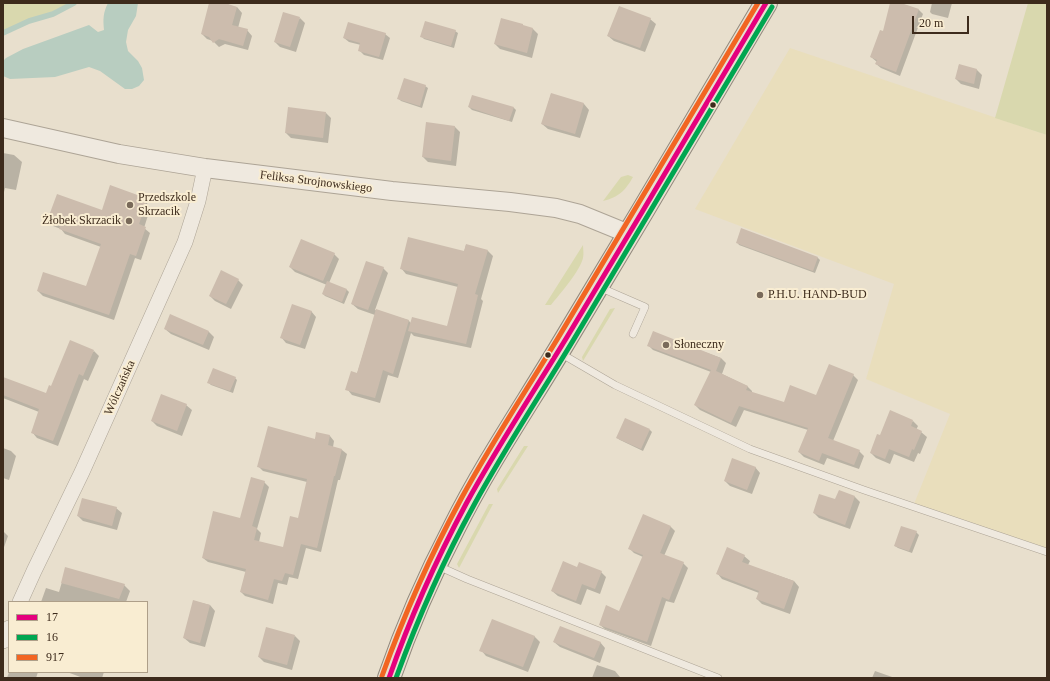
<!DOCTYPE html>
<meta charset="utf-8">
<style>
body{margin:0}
#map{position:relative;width:1050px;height:681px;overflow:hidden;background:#e8dfcd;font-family:Georgia,serif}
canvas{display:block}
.frame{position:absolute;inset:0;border:4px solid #3d2b1c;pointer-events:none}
.legend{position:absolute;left:8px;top:601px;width:140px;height:72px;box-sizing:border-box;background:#f9edd2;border:1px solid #ae9f89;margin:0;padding:5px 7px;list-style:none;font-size:12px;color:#3d2b1c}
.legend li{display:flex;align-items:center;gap:8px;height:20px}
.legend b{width:20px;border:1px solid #ae9f89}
.scale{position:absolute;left:912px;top:16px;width:57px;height:18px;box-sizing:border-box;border:2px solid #3d2b1c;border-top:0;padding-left:5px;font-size:12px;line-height:14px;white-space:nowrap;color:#3d2b1c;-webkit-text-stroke:3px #f9edd2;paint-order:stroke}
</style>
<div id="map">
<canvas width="1050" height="681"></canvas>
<div class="frame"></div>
<ul class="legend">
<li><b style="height:5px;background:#e5007d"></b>17</li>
<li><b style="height:5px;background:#00a651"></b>16</li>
<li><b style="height:5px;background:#f26522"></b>917</li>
</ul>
<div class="scale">20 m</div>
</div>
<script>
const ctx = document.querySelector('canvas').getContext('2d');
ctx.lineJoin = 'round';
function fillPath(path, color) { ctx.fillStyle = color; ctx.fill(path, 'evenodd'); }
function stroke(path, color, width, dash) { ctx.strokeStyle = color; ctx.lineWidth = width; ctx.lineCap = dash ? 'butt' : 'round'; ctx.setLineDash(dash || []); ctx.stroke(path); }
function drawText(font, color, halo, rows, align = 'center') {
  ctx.font = font + ' Georgia,serif'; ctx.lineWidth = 4; ctx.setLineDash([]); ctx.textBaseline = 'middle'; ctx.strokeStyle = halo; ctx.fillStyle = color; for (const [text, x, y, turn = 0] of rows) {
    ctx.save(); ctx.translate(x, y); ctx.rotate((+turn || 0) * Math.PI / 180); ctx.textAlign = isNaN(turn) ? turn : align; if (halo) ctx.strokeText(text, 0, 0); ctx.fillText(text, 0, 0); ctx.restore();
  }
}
fillPath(new Path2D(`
 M 790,48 L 1047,135 L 1047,552 L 914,504 L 950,414 L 866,379 L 894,284 L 695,209 Z`), '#e9debc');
fillPath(new Path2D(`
 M 3,3 L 74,3 L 53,14 L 29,21 L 3,33 Z
 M 1028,3 L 1047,3 L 1047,135 L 995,118 Z
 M 628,175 L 633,177 C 625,191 619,197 603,201 L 621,177 Z
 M 583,245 C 583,249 584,253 583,258 C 580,271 560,294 551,305 L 545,305 Z
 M 615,308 L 583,361 L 582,357 L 610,309 Z
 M 524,446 L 528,446 L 498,493 L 497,489 Z
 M 489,504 L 493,504 L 459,568 L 457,564 Z`), '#d9d8ae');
fillPath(new Path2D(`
 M 108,3 L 138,3 L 136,16 L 128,30 L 126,42 L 128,51 L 138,61 L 142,68 L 144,80 L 139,86 L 132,89 L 125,89 L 100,71 L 89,67 L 55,77 L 10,79 L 3,76 L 3,61 L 6,58 L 23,49 L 89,25 L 98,32 L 104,30 C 103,19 103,13 108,3 Z`), '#b8cdc0');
fillPath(new Path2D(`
 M 210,3 L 227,3 L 230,6 L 237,7 L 242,13 L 238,28 L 247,30 L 252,36 L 248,50 L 225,44 L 219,47 L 213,41 L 207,39 L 202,34 Z
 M 891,3 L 898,3 L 919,10 L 923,14 L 900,76 L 881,68 L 876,64 L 877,62 L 871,57 L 884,32 Z
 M 932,3 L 952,3 L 948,18 L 932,14 L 930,12 Z
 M 300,18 L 305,23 L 296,52 L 280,47 L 275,42 Z
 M 650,19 L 656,24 L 645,52 L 614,41 L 608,36 Z
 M 524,27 L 533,29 L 538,34 L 532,58 L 500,49 L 495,44 Z
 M 455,31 L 458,33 L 454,48 L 424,39 L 422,37 Z
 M 385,34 L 390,38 L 383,60 L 364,55 L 359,50 L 361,45 L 349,42 L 344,38 Z
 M 959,65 L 977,70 L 982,75 L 979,89 L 961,84 L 956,79 Z
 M 425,86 L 428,88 L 422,108 L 401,101 L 399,99 Z
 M 551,94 L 584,104 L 589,110 L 580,138 L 548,129 L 542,124 Z
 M 469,107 L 514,108 L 516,110 L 512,122 L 472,110 Z
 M 326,113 L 331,118 L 328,143 L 291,138 L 286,133 Z
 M 427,123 L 455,127 L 460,132 L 456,166 L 428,162 L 423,157 Z
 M 3,153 L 14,155 L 22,162 L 16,190 L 5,188 L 3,196 Z
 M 142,197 L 147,203 L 150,209 L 144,228 L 150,233 L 141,260 L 135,258 L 114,320 L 43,296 L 38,291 L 86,288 L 101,247 L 65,234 L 61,229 L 53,226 L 48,221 L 103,211 Z
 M 742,230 L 818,258 L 820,260 L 815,273 L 739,245 L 737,242 Z
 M 466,245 L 488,251 L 493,256 L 481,299 L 483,301 L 471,348 L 414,336 L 411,333 L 398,378 L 388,375 L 380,403 L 352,395 L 347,389 L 357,374 L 375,315 L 358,309 L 352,304 L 383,268 L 388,273 L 375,310 L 408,320 L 411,323 L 448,328 L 458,287 L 406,274 L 401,268 L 464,252 Z
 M 334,254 L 339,259 L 329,283 L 347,290 L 349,292 L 344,304 L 325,296 L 323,294 L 327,285 L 295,272 L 290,267 Z
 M 238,280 L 243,285 L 231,309 L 215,301 L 210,296 Z
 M 311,311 L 316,317 L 305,349 L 286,343 L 281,337 Z
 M 170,316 L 209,332 L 214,337 L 209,350 L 171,334 L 165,329 Z
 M 653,333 L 721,358 L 726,363 L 722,374 L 747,386 L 752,391 L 752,393 L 784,404 L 817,396 L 853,375 L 858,380 L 833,441 L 859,451 L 864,456 L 859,469 L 827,458 L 824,465 L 804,457 L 799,452 L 808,430 L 744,410 L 736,427 L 700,410 L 695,405 L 711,372 L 653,350 L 648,345 Z
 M 94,351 L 99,356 L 88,381 L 84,379 L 58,446 L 37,438 L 32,432 L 39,412 L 3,398 L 3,378 L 46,395 Z
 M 235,378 L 237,380 L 233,393 L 211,385 L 208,382 Z
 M 186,405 L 192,410 L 182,436 L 157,426 L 152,421 Z
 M 913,421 L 918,426 L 916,430 L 921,432 L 927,437 L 920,454 L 918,453 L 914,462 L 894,454 L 890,464 L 876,458 L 871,453 Z
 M 650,430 L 652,432 L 643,451 L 620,440 L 617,438 Z
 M 317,433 L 330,436 L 334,441 L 333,447 L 342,450 L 347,454 L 340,480 L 338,480 L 321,552 L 306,548 L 298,579 L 289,577 L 287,585 L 278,583 L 273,604 L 245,596 L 241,592 L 246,572 L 208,562 L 203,558 L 240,519 L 264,482 L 269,487 L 257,529 L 261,533 L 259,542 L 284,548 L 299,519 L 307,482 L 263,471 L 258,466 L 315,440 Z
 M 3,448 L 11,451 L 16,456 L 9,480 L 3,478 Z
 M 755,467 L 760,473 L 752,494 L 730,486 L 725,481 Z
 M 839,491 L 855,497 L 860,502 L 850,529 L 819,518 L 814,513 L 836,501 Z
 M 116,508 L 122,513 L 117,530 L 83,521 L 78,516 Z
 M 644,515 L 671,527 L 675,531 L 664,556 L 683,563 L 688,568 L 674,603 L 666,601 L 651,646 L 605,629 L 600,625 L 620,612 L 643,557 L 634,553 L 629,548 Z
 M 3,531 L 8,536 L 3,550 Z
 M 916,532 L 919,535 L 912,553 L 898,548 L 895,546 Z
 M 744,556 L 750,561 L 748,565 L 794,581 L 799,587 L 790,614 L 762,604 L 757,599 L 759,593 L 722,579 L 717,573 Z
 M 66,568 L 124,585 L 130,591 L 126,602 L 41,602 L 46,588 L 59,592 Z
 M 577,568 L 601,572 L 606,577 L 600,594 L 587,589 L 581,605 L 558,596 L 552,591 Z
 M 194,601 L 210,605 L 215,611 L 205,647 L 190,643 L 184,638 Z
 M 295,636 L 300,641 L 292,670 L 264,662 L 259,657 Z
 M 534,636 L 540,642 L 528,672 L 486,656 L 481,650 Z
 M 554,642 L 600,642 L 605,648 L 600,663 L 560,647 Z
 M 597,665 L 615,671 L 620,677 L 620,678 L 592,678 Z
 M 875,671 L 895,678 L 872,678 Z
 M 9,672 L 38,672 L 36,678 L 7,678 Z
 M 67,672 L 104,672 L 102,678 L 83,678 Z`), '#0003');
stroke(new Path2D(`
 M 3,33 L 29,21 L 53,14 L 74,3`), '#b8cdc0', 5.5);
fillPath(new Path2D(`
 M 209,3 L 227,3 L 228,4 L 237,7 L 232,25 L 248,29 L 243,46 L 219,39 L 213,43 L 209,37 L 201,34 Z
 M 890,3 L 901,3 L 919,9 L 896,72 L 875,64 L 877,60 L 870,57 L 880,30 L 883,31 Z
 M 619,6 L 651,18 L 640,48 L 607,36 Z
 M 283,12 L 300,17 L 290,47 L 274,42 Z
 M 501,18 L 523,24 L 523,25 L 533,28 L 527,53 L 494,44 Z
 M 425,21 L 456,30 L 451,46 L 420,37 Z
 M 348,22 L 386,33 L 379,57 L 358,51 L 360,43 L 343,38 Z
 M 959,64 L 977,69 L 974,84 L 955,79 Z
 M 404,78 L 426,85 L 420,106 L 397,99 Z
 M 551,93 L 584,103 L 575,134 L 541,124 Z
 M 472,95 L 514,107 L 509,121 L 468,107 Z
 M 288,107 L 326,112 L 323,138 L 285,133 Z
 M 426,122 L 455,126 L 451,161 L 422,157 Z
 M 110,185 L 143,197 L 146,203 L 139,224 L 146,227 L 136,256 L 130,254 L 109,315 L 37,291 L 43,272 L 86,286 L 101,244 L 59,229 L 60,226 L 47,221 L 57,194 L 102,210 Z
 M 741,228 L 818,257 L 813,271 L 736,243 Z
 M 408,237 L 464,251 L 466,244 L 488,250 L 475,294 L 478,295 L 466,344 L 408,331 L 412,317 L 447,326 L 458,284 L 400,269 Z
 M 301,239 L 335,253 L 323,281 L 289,267 Z
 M 366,261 L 384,267 L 368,310 L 351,304 Z
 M 221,270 L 239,279 L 226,304 L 209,296 Z
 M 327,281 L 347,289 L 342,302 L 322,294 Z
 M 292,304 L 312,311 L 300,345 L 280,338 Z
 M 376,309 L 409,320 L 393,374 L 383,370 L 375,398 L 345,390 L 351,371 L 357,373 Z
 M 170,314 L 209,331 L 203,345 L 164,329 Z
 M 653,331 L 721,358 L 716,371 L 748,386 L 746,390 L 784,402 L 790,385 L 816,395 L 829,364 L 854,374 L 828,438 L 860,450 L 854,465 L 822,453 L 819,461 L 798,452 L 808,428 L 739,406 L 731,423 L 694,405 L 711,370 L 647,346 Z
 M 70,340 L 94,350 L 83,376 L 79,374 L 53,441 L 31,433 L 39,409 L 3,395 L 3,377 L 46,393 L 49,385 L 51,386 Z
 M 213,368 L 236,377 L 230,391 L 207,383 Z
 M 161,394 L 187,404 L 177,431 L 151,421 Z
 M 890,410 L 913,420 L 911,426 L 922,431 L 914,450 L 912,449 L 909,457 L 889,449 L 885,459 L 870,453 L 877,434 L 880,435 Z
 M 625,418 L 650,429 L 641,449 L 616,438 Z
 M 268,426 L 315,439 L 316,432 L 330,435 L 328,445 L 342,449 L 335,476 L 334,476 L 317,548 L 301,544 L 293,575 L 285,573 L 282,581 L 274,579 L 268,600 L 240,592 L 246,569 L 202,558 L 213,511 L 240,518 L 251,477 L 265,481 L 252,526 L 257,528 L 254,540 L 283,547 L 290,516 L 298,518 L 307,479 L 257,467 Z
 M 732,458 L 756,467 L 747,490 L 724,481 Z
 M 839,490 L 855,496 L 845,525 L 813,513 L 819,494 L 835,499 Z
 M 82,498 L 117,507 L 112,526 L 77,516 Z
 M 643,514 L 671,526 L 660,553 L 684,562 L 669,600 L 662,597 L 647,642 L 599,625 L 606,605 L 619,611 L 643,555 L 628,549 Z
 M 901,526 L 917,531 L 909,551 L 894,546 Z
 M 727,547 L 745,555 L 742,562 L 794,581 L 784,609 L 756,599 L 759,591 L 716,574 Z
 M 563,561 L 577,567 L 579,562 L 602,571 L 595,589 L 582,584 L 576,601 L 551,591 Z
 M 65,567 L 125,584 L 119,599 L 61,583 Z
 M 193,600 L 210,605 L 200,643 L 183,638 Z
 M 492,619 L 535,636 L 523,667 L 479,651 Z
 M 560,626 L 601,642 L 594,658 L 553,642 Z
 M 266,627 L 295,635 L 287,665 L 258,657 Z`), '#ccbcad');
const service = new Path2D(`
 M 599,287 L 645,307 L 633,334
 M 560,353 L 615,385 L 750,449 L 864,490 L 1047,552
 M 438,566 L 467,579 L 718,678`);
const minor = new Path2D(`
 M 20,602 L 34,571 L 82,472 L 185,242 L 198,201 L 205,168
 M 3,641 L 9,628`);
const tertiary = new Path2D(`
 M 3,128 L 119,154 L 205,168 L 392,191 L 510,202 L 556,208 L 580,214 L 629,234`);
const primary = new Path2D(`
 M 389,678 C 407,626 429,576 454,528 C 487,462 529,401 567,337 C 634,226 700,115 766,3`);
stroke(service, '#ada496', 8);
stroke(minor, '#ada496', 16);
stroke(tertiary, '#ada496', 20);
stroke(primary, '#92897d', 24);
stroke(service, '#efe9df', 7);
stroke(minor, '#efe9df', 15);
stroke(tertiary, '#efe9df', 18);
stroke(primary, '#e7dfd0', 22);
stroke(new Path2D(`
 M 389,678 C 410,618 436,560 466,504 C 497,447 533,393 567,337 C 634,226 700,115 766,3`), '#e5007d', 5);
stroke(new Path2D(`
 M 396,678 C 418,618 443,561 474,505 C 505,448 541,394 574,339 C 640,229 706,118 772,7`), '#00a651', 5);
stroke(new Path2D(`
 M 382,676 C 404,615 430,556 461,499 C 492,442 528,388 561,333 C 627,223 693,113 758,3`), '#f26522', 5);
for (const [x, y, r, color] of [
 [713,105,3.5,"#3d2b1c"],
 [130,205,4,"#796a5a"],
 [129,221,4,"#796a5a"],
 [760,295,4,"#796a5a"],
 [666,345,4,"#796a5a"],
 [548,355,3.5,"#3d2b1c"]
]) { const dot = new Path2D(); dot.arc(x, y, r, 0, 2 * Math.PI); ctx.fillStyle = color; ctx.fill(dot); stroke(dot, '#f9edd2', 1.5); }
drawText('12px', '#3d2b1c', '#f9edd2', [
 ["Feliksa Strojnowskiego",316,182,7],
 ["Wólczańska",120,388,-66]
]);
drawText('12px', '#3d2b1c', '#f9edd2', [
 ["Przedszkole",138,198],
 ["Skrzacik",138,212],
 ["Żłobek Skrzacik",121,221,"right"],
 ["P.H.U. HAND-BUD",768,295],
 ["Słoneczny",674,345]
], 'left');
</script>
